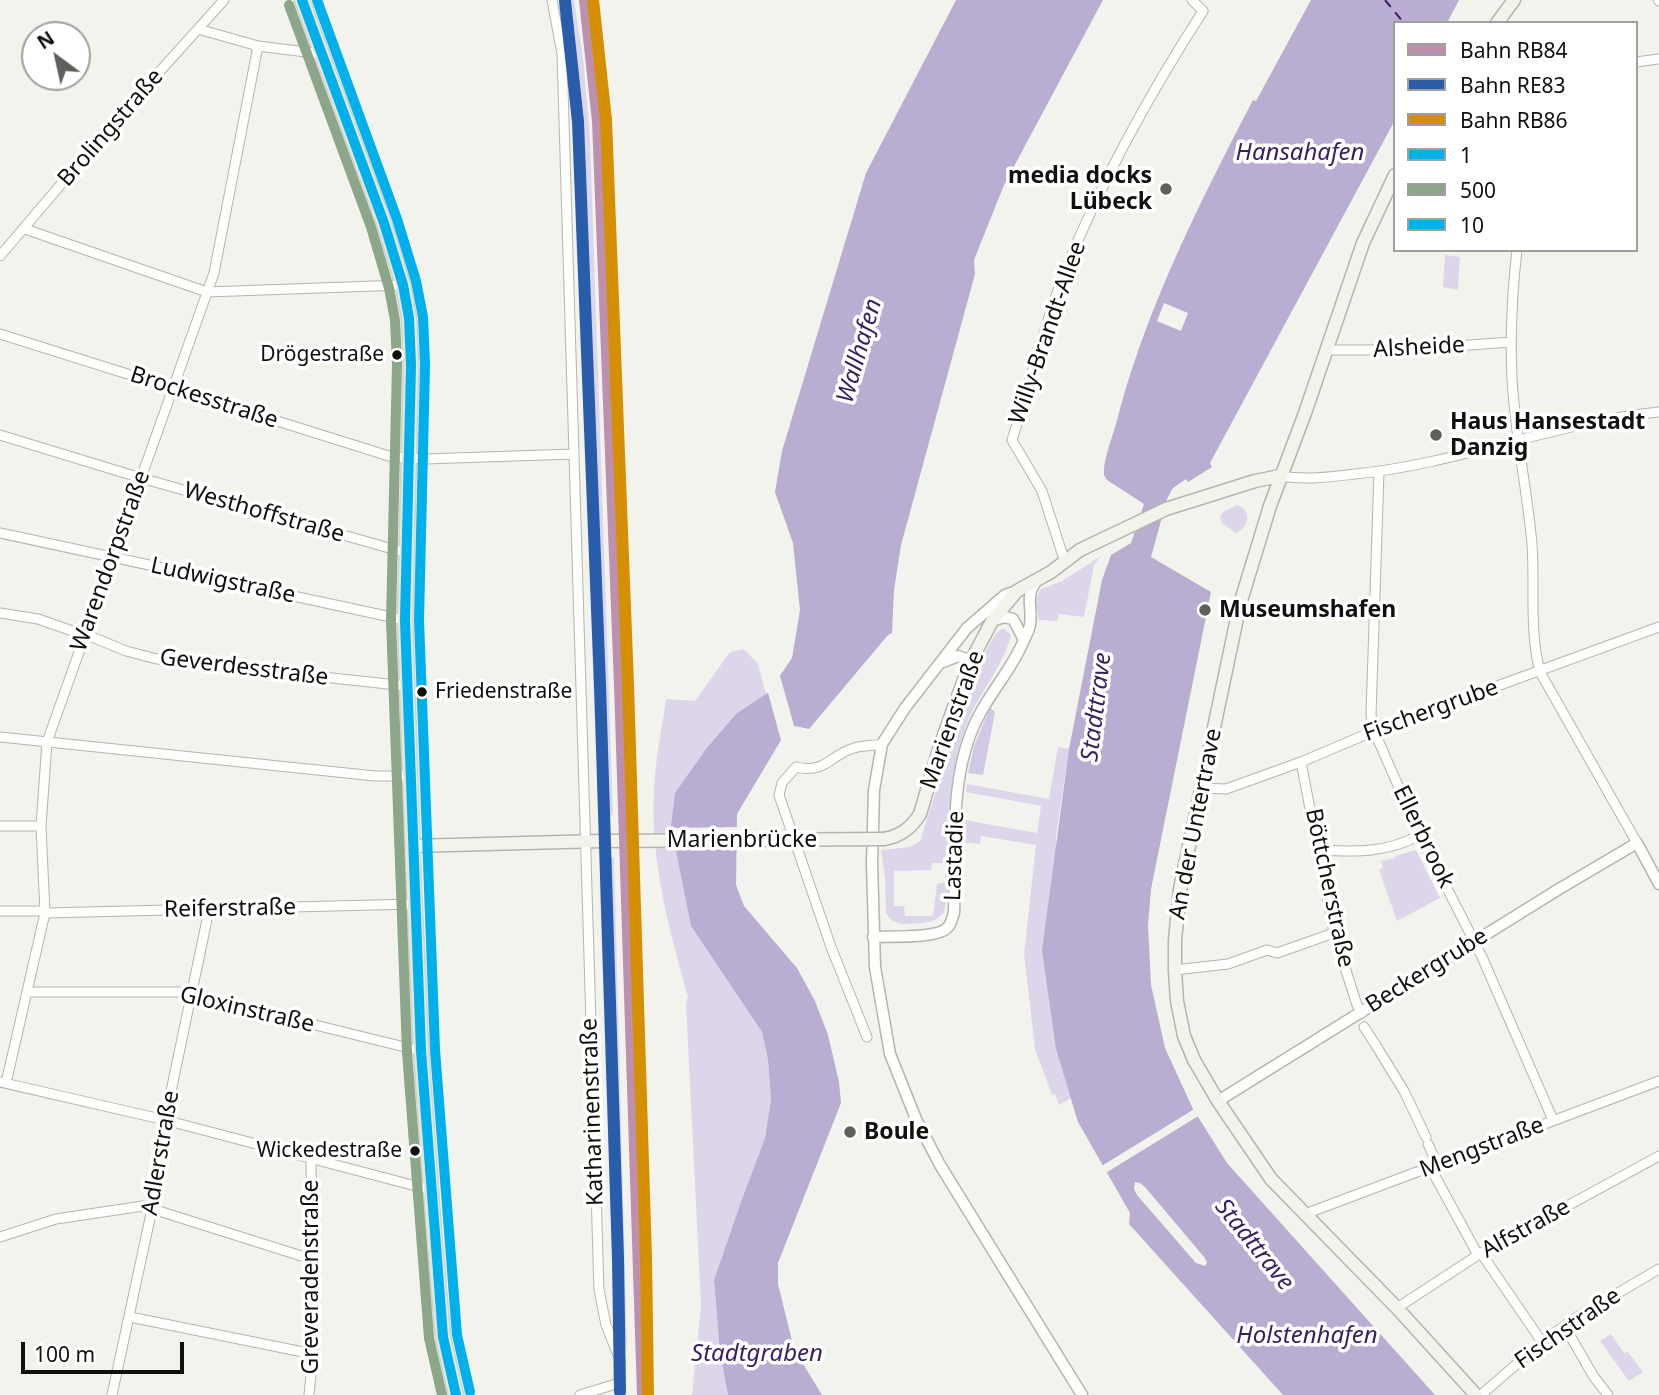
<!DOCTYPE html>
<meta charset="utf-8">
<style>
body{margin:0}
#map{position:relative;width:1659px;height:1395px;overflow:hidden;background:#f3f3ed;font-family:"Noto Sans",sans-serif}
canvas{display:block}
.legend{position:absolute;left:1393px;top:21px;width:245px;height:231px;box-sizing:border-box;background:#fff;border:2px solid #9fa09e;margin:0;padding:9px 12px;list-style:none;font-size:21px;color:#10110d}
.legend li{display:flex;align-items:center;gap:14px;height:35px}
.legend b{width:35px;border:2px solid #9fa09e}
.north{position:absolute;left:21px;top:21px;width:70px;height:70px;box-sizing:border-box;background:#fff;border:2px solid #9fa09e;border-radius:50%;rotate:327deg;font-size:19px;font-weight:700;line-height:28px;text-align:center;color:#10110d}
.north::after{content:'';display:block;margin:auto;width:24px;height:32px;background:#5f605b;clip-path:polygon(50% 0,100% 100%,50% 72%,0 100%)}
.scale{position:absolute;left:21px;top:1342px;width:163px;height:32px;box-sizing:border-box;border:4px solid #10110d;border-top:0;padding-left:9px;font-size:21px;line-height:24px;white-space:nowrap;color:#10110d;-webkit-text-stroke:5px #fff;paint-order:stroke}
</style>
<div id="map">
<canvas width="1659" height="1395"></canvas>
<ul class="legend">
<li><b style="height:9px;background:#be90af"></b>Bahn RB84</li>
<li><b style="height:9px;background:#295caa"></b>Bahn RE83</li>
<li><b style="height:9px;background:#d49002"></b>Bahn RB86</li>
<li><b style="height:9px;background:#00b0ea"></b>1</li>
<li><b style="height:9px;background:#8ba688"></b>500</li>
<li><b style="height:9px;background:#00b0ea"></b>10</li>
</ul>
<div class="north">N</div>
<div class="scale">100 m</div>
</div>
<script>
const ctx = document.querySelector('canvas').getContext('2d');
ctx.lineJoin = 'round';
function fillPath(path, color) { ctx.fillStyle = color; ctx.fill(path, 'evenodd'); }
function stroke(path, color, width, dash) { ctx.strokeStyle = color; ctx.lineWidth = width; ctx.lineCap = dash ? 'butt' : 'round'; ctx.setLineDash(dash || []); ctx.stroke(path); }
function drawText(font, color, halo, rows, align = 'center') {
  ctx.font = font + ' "Noto Sans",sans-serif'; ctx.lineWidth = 7; ctx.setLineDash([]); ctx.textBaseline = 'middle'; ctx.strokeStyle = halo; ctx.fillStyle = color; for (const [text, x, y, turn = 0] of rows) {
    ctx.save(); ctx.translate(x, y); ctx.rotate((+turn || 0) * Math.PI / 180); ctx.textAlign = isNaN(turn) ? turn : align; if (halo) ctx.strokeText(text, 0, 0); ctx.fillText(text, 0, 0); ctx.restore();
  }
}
fillPath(new Path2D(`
 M 564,0 L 574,0 L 583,58 L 590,138 L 613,814 L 600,828 L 594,704 L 574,55 Z
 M 1445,255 L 1460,257 L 1458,290 L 1443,287 Z
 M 1237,505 C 1252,511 1250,527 1236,533 L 1222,523 L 1220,517 L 1223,512 Z
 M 1101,556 L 1094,565 L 1084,617 L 1059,614 L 1057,621 L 1039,620 L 1035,600 L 1041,589 L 1062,581 Z
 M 1003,628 L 1011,635 C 1004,665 980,692 968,721 C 945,777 949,841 947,901 L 943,914 L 935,920 L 922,923 L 901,924 L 891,920 L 886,913 L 885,878 L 881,850 L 910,847 L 920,841 L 964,703 L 986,651 L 996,633 ZM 932,863 L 946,863 L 945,882 L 937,884 L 933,916 L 905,916 L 904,906 L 894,906 L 894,871 L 931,870 Z
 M 744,649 L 758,664 L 766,694 L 737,713 L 691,926 L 762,1032 L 768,1060 L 771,1100 L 765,1138 L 742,1199 L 714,1280 L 720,1353 L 728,1395 L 692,1395 L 701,1306 L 686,1004 L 688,997 C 669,929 650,861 654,790 C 655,760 662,729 666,699 L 695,701 L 730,652 Z
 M 1058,747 L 1069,749 L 1056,836 L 1056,1049 L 1071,1098 L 1059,1105 L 1055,1094 L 1052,1095 L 1035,1049 L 1024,954 L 1036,845 L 981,836 L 980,844 L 964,842 L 965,820 L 1037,833 L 1041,806 L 966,792 L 967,784 L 1049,799 Z
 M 601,850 L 614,858 L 627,1348 L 620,1323 L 613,1281 L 600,891 Z
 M 1416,850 L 1440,898 L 1397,921 L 1379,870 L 1383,867 L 1381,861 L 1396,858 L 1395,856 Z
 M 1611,1334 L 1624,1353 L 1628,1352 L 1643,1372 L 1629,1381 L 1600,1341 Z`), '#ddd6eb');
fillPath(new Path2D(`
 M 990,708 L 995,712 L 983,775 L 968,773 L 974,746 Z`), '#d1c8e5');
fillPath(new Path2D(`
 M 956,0 L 1103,0 L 1004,185 L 974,260 L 975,274 L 901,545 L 894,590 L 892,633 L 888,635 L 809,729 L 790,725 L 737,814 L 736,885 L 744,906 L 797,968 L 815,1001 L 828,1035 L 839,1082 L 841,1103 L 778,1263 L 778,1284 L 794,1349 L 822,1395 L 728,1395 L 720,1353 L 714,1280 L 742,1199 L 765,1138 L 771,1100 L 768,1060 L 762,1032 L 691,926 L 671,826 L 675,793 L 706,749 L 737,713 L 769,692 L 792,658 L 800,610 L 793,543 L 775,492 L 782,451 L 866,173 Z
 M 1311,0 L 1459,0 L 1447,23 L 1395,23 L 1395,120 L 1210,463 L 1212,467 L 1188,482 L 1186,479 L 1173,488 L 1167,499 L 1151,557 L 1211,592 L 1151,889 L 1148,925 L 1151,985 L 1165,1048 L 1193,1109 L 1227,1163 L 1435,1395 L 1283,1395 L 1129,1224 L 1130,1213 L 1078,1122 L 1056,1049 L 1042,950 L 1069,749 L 1102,580 L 1111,555 L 1131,543 L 1144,504 L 1107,480 L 1104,475 C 1103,459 1112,439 1116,424 C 1145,310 1199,204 1253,100 L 1256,101 ZM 1135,1182 L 1140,1183 L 1145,1187 L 1204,1257 L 1207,1262 L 1205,1266 L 1196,1263 L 1137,1195 L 1134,1189 Z`), '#b9add2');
fillPath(new Path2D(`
 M 1164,303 L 1188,313 L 1181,331 L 1157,321 Z
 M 780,676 L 795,729 L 791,728 L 782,744 L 767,689 L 775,678 Z
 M 740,827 L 740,849 L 671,850 L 667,828 Z
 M 1196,1108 L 1200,1115 L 1104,1174 L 1100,1167 Z`), '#f3f3ed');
stroke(new Path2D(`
 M 1385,0 L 1404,23`), '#391e61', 2, [9, 7]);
const minor = new Path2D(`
 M 552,0 L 562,54 L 599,1290 L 606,1325 L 620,1360 L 619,1383 L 580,1395
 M 1658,0 L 1659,1
 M 198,29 L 258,46 L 322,54
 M 1636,62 L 1659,59
 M 25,229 L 207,292 L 403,285
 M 1517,250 C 1512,293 1510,336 1512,379 C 1515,434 1527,489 1532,544 C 1535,586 1529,630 1540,672 L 1637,843
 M 0,256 L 108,129 L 224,0
 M 0,334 L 392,457 L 425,459 L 574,454
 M 1327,350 L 1401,350 L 1511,342
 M 0,435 L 141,478 L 407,553
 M 1379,472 L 1371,715 L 1374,731 L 1420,835 L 1482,957 L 1553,1120
 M 1280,476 C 1306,480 1329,477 1355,474 C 1458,464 1556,422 1659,412
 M 0,533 L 405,620
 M 1068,561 L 1063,556 L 1042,491 L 1012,440 C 1030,384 1044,325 1065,271 C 1102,180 1150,93 1203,11 L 1192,0
 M 0,613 L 38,619 L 84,635
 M 85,634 L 126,651 L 157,659 L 406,686
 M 0,737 L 375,776 L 410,776
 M 1301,762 L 1334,933 L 1357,1005 L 1362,1013
 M 1201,788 L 1226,789 L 1301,762 L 1374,731 L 1659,627
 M 0,826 L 41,826
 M 1319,850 C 1356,852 1387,853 1420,835
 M 0,911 L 45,911
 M 45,913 L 415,904
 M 1175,970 L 1228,964 L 1267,950 L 1277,953 L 1334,933
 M 27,992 L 181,992 L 421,1051
 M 1364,1027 L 1375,1044
 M 867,1037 L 831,947 L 779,795 L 782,783 L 796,767 C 826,774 830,755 854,748 C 862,745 873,746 882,744
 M 1375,1044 L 1404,1091 L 1426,1137
 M 0,1082 L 165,1120 L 431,1190
 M 6,1083 L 45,913 L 41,826 L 47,742 L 214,273 L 258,46
 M 1428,1144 L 1433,1155
 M 1430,1167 L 1478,1255
 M 1305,1214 L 1659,1081
 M 0,1237 L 56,1219 L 143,1206 L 311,1259
 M 1481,1253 L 1542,1342
 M 1397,1308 L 1481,1253 L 1659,1156
 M 130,1317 L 313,1354
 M 1565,1327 L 1594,1377 L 1608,1395
 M 112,1395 L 152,1209 L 165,1120 L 209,910
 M 309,1395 L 313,1354 L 311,1160
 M 1481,1395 L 1542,1342 L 1577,1317 L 1659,1269`);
const tertiary = new Path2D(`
 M 1017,591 L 1005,595 L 967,628 L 905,708 L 882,744 L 874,790 L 872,863 L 875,967 L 890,1054 L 916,1119 L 940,1165 L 1082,1395
 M 992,621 L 1004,617 L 1013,619 L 1024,640
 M 943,662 L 958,656 L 971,661
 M 873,937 C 889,936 936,939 947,928 C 951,925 952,918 954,913 C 956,854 949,783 973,728 C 986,696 1011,672 1024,640 C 1026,636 1029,630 1030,625 C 1033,606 1024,598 1037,580
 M 1218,1101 L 1559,889 L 1637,843 L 1659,884`);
const secondary = new Path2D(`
 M 1497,23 L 1514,0
 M 1395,175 L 1363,243 L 1305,413 L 1270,506 L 1240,604 L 1180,889 L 1175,940 L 1175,970 L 1177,1001 L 1184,1036 L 1194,1060 L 1218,1101 L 1271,1179 L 1397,1308 L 1476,1395
 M 884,839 C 901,836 911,828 920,814 L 941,743 L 971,661 L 992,621 L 1017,591 L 1051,572 L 1080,550 L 1166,509 L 1255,481 L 1280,476
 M 412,846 L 601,841`);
const primary = new Path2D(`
 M 302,0 L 384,223 L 403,285 L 409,318 L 411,365 L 405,620 L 413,864 L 421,1051 L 434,1233 L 443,1337 L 456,1395`);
stroke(minor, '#b5b5b0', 11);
stroke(tertiary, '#b5b5b0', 13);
stroke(secondary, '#b5b5b0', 15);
stroke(primary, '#d0d0cd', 17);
stroke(minor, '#fdfdfc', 9);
stroke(tertiary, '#fdfdfc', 10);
stroke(secondary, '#f2f3eb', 12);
stroke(primary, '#e8e8da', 14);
const secondaryBridge = new Path2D(`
 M 601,841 L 884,839`);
stroke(secondaryBridge, '#b5b5b0', 15, []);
stroke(secondaryBridge, '#f2f3eb', 12);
stroke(new Path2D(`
 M 302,0 L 384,223 L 403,285 L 409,318 L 411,365 L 405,620 L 421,1051 L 443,1337 L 456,1395`), '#00b0ea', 10);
stroke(new Path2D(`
 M 289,5 L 371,227 L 389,288 L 395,320 L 397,365 L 391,620 L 407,1052 L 429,1338 L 442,1395`), '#8ba688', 10);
stroke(new Path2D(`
 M 317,0 L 397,219 L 416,281 L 423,317 L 425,365 L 419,620 L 435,1050 L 457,1335 L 470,1392`), '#00b0ea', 10);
stroke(new Path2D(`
 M 585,0 L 598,121 L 620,685 L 643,1395`), '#be90af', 12);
stroke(new Path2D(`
 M 565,1 L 578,122 L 600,685 L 618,1258 L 620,1392`), '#295caa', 12);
stroke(new Path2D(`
 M 593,0 L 606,120 L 628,685 L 646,1258 L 648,1395`), '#d49002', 12);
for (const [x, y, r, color] of [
 [1166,189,7,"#5f605b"],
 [397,355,6,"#10110d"],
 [1436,435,7,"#5f605b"],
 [1205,610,7,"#5f605b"],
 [422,692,6,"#10110d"],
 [850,1132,7,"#5f605b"],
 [415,1151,6,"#10110d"]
]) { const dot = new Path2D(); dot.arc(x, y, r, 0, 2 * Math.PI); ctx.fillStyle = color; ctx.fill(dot); stroke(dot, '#fff', 2.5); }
drawText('21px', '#10110d', '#fff', [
 ["Drögestraße",384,355],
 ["Friedenstraße",435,692,"left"],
 ["Wickedestraße",402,1151]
], 'right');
drawText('23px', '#10110d', '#fff', [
 ["Brolingstraße",111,128,-49],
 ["Willy-Brandt-Allee",1048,333,-71],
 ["Alsheide",1419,348,-3],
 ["Brockesstraße",204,398,18],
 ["Westhoffstraße",264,513,16],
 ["Warendorpstraße",111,561,-70],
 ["Ludwigstraße",223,581,12],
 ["Geverdesstraße",244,668,7],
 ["Fischergrube",1431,711,-20],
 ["Marienstraße",953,720,-70],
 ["An der Untertrave",1196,824,-79],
 ["Ellerbrook",1423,837,64],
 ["Marienbrücke",742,840],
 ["Lastadie",955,856,-88],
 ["Böttcherstraße",1329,888,78],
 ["Reiferstraße",230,909,-1],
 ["Beckergrube",1427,971,-32],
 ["Gloxinstraße",247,1010,13],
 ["Katharinenstraße",593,1112,-92],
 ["Mengstraße",1482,1148,-21],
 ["Adlerstraße",161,1153,-80],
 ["Alfstraße",1526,1229,-29],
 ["Greveradenstraße",311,1277,-90],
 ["Fischstraße",1568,1329,-35]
]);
drawText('bold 23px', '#10110d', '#fff', [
 ["media docks",1152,176,"right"],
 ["Lübeck",1152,202,"right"],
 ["Haus Hansestadt",1450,422],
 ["Danzig",1450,448],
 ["Museumshafen",1219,610],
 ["Boule",864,1132]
], 'left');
drawText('italic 24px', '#391e61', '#fff', [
 ["Hansahafen",1300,153],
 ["Wallhafen",860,351,-74],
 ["Stadttrave",1097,707,-83],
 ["Stadttrave",1254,1245,51],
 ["Holstenhafen",1307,1336],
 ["Stadtgraben",757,1354]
]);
</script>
